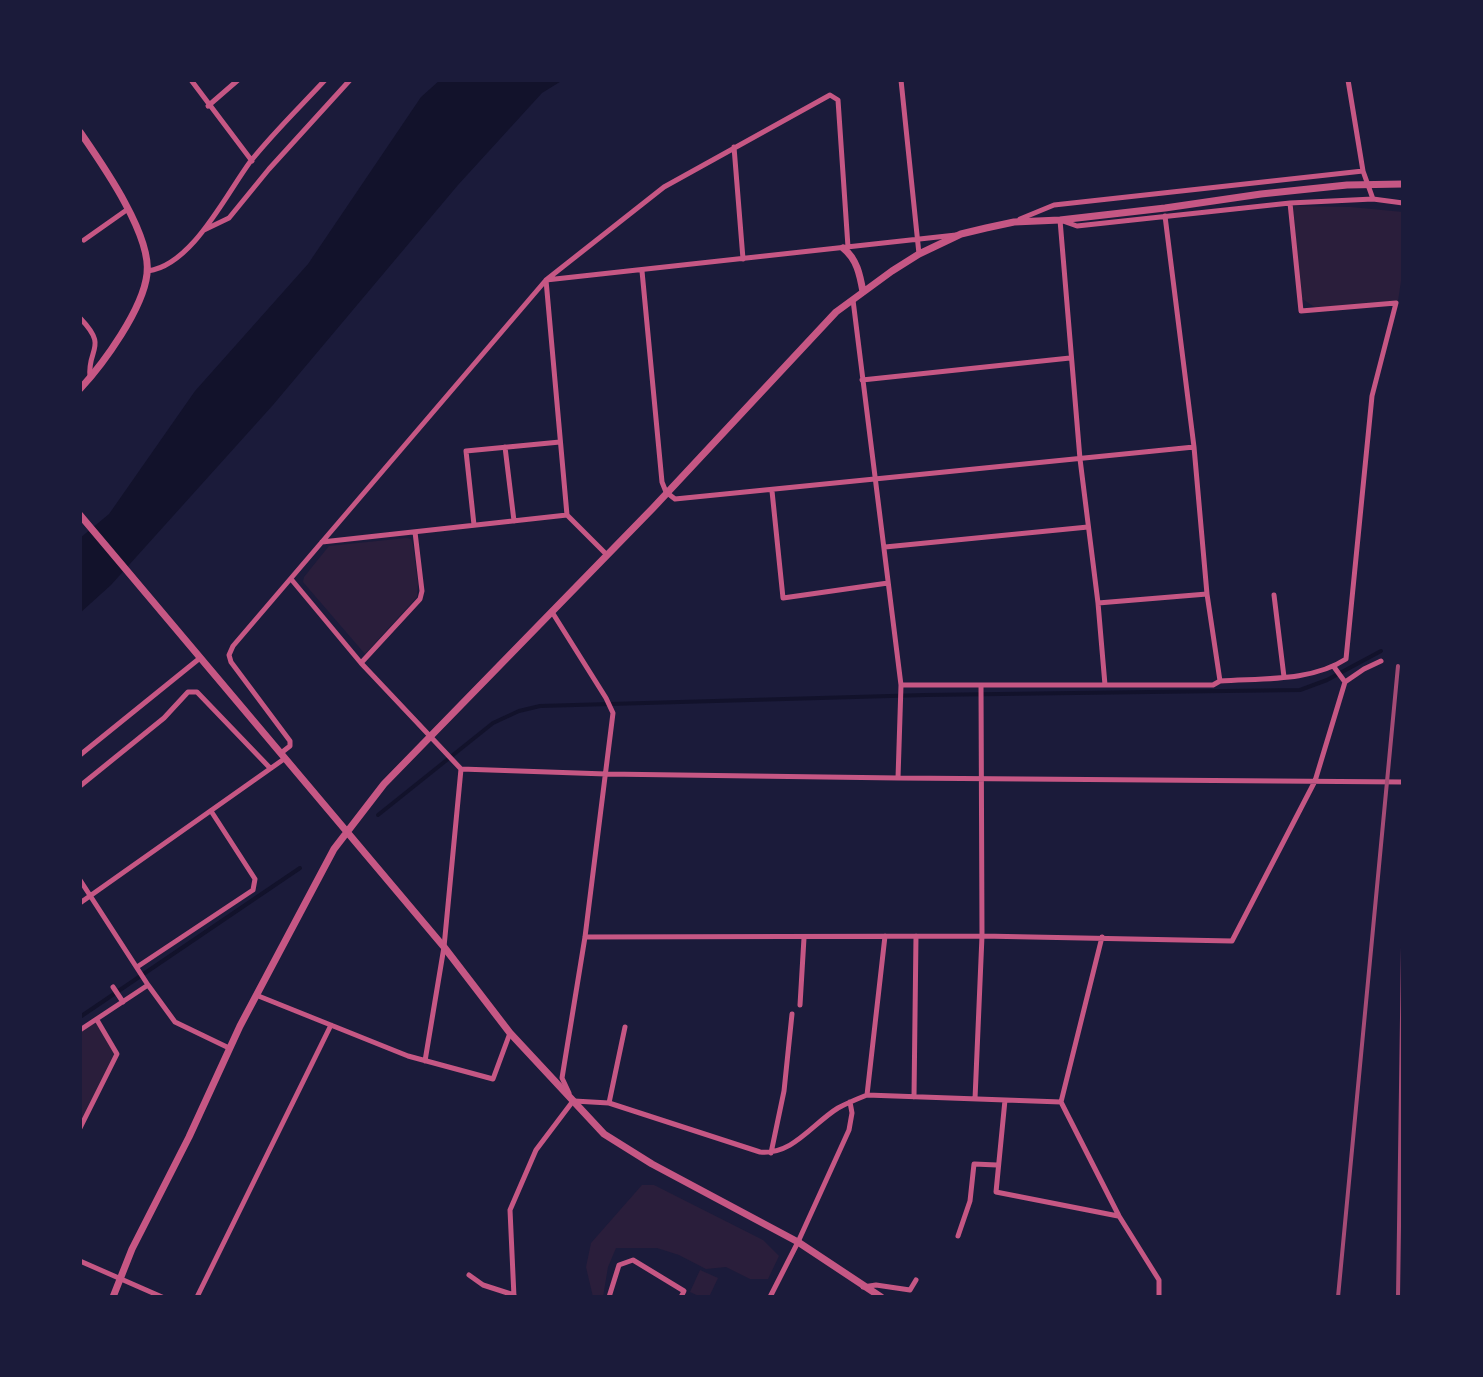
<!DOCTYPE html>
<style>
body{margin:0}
#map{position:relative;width:1483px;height:1377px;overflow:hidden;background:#1b1b3a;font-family:Manrope,sans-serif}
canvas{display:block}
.frame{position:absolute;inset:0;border:82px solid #1b1b3a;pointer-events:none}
</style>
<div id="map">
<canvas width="1483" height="1377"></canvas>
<div class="frame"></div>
</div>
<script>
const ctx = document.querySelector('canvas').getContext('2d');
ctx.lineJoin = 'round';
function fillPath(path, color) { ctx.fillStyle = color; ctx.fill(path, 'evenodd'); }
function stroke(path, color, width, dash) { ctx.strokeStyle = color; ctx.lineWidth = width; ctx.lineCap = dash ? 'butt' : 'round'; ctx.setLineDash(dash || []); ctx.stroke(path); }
fillPath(new Path2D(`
 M 1293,206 L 1351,207 L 1403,212 L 1403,268 L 1398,301 L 1316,308 L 1301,298 Z
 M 406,538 L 411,539 L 413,545 L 418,584 L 417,597 L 365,654 L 303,582 L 304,577 L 329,546 Z
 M 97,1020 L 117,1054 L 80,1128 L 80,1030 Z
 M 642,1185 L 654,1185 L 763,1240 L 779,1256 L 768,1279 L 750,1279 L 726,1267 L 706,1269 L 679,1255 L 657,1248 L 616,1248 L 608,1267 L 603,1297 L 593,1297 L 586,1267 L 591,1243 Z
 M 700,1270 L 718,1278 L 709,1297 L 701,1297 L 690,1292 Z`), '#2a1e3b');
fillPath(new Path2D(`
 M 440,80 L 563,80 L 542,93 L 458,185 L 273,405 L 111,585 L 80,613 L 80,538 L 109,514 L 195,391 L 308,264 L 421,97 Z`), '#12122b');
stroke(new Path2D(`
 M 378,815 L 493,723 L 519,711 L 540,706 L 925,695 L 1300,690 L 1327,680 L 1381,651
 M 80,1017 L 300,868`), '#12122b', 4);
stroke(new Path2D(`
 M 191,80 L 252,161
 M 901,80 L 919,254
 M 1348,80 L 1363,171
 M 208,106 L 238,80
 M 734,147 L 743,259
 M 1373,199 L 1403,203
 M 1165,216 L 1194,447 L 1207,594 L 1220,681
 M 1020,219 L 1054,205 L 1363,171 L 1373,199 L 1290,203 L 1077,226 L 1060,220 L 1080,459 L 1098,603 L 1105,685
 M 204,230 L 229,218 L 269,169 L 350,80
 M 84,240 L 128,209
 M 148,271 C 192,265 225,196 250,162 C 273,133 300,107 325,80
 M 642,271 L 662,482 L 666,492 L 675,499 L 1194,447
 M 853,300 L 901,685 L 898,778
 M 80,318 C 109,348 87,348 90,377
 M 862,380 L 1070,358
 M 505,447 L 514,521
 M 772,491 L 783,598 L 888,583
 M 567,515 L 546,280 L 956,235
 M 474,525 L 466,451 L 560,442
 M 322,542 L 567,515 L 607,555
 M 885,547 L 1088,527
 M 291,579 L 361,663 L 461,769 L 606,774 L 898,778 L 1403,782
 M 1274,595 L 1284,677
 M 1098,603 L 1207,594
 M 552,612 L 606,698 L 613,713 L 585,937 L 562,1078 L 569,1093
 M 361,663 L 420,599 L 422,591 L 415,532
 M 1334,667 L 1345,682
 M 901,685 L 1213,685 L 1220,681 C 1260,678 1311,682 1346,659 L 1372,396 L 1396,303 L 1301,311 L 1290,203
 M 281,753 L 290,746 L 290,741 L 231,662 L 229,655 L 233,646 L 546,280 L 664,187 L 830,95 L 838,100 L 848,247
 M 80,755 L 200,658
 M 80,786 L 164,718 L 188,692 L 197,692 L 270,768
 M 80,880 L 148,985
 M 80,903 L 284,759
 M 585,937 L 982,936 L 1232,941 L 1315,781 L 1345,682 L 1364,669 L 1381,661
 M 1102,937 L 1061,1102 L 1119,1216 L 1159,1280 L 1159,1297
 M 137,967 L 253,890 L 255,879 L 211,811
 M 113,987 L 123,1002
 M 256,995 L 408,1056 L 493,1079 L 510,1033
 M 800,1005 L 804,938
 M 80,1030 L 148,985 L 175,1022 L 229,1048
 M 425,1061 L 444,947 L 461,769
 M 867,1095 L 885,936
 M 914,1097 L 916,936
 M 975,1099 L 982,936 L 981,685
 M 1005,1100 L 996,1192 L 1118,1216
 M 574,1101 L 609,1103 L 760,1152 C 793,1155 812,1124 838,1108 C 847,1103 857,1099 867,1095 L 1061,1102
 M 609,1103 L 625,1027
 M 80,1128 L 117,1054 L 97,1020
 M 771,1153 L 784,1091 L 792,1014
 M 958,1236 L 970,1201 L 974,1164 L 997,1165
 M 80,1261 L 162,1297
 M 469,1275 L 483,1285 L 514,1295
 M 863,1287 L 876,1285 L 910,1290 L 916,1280
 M 197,1297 L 331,1025
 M 514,1297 L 510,1210 L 536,1150 L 573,1101
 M 609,1297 L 619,1265 L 633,1260 L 684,1291 L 681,1297
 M 770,1297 L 798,1242 L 849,1130 L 852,1113 L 850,1102`), '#c65784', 5);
stroke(new Path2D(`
 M 80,132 C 102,164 152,235 147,274 C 143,309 104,363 80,389
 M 843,248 C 857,259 860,275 863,292
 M 80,515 L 444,947 L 510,1033 L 604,1134 L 652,1164 L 798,1242 L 881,1297
 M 113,1297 L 132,1249 L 189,1137 L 240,1026 L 334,849 L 384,784 L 653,508 L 836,312 L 892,271 L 919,254 L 961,234 L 986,228 L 1014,222 L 1060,220 L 1165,208 L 1261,194 L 1347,185 L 1403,184`), '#c65784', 7);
stroke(new Path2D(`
 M 1338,1297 L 1398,666
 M 1398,1297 L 1403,947`), '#a44b75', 4);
</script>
